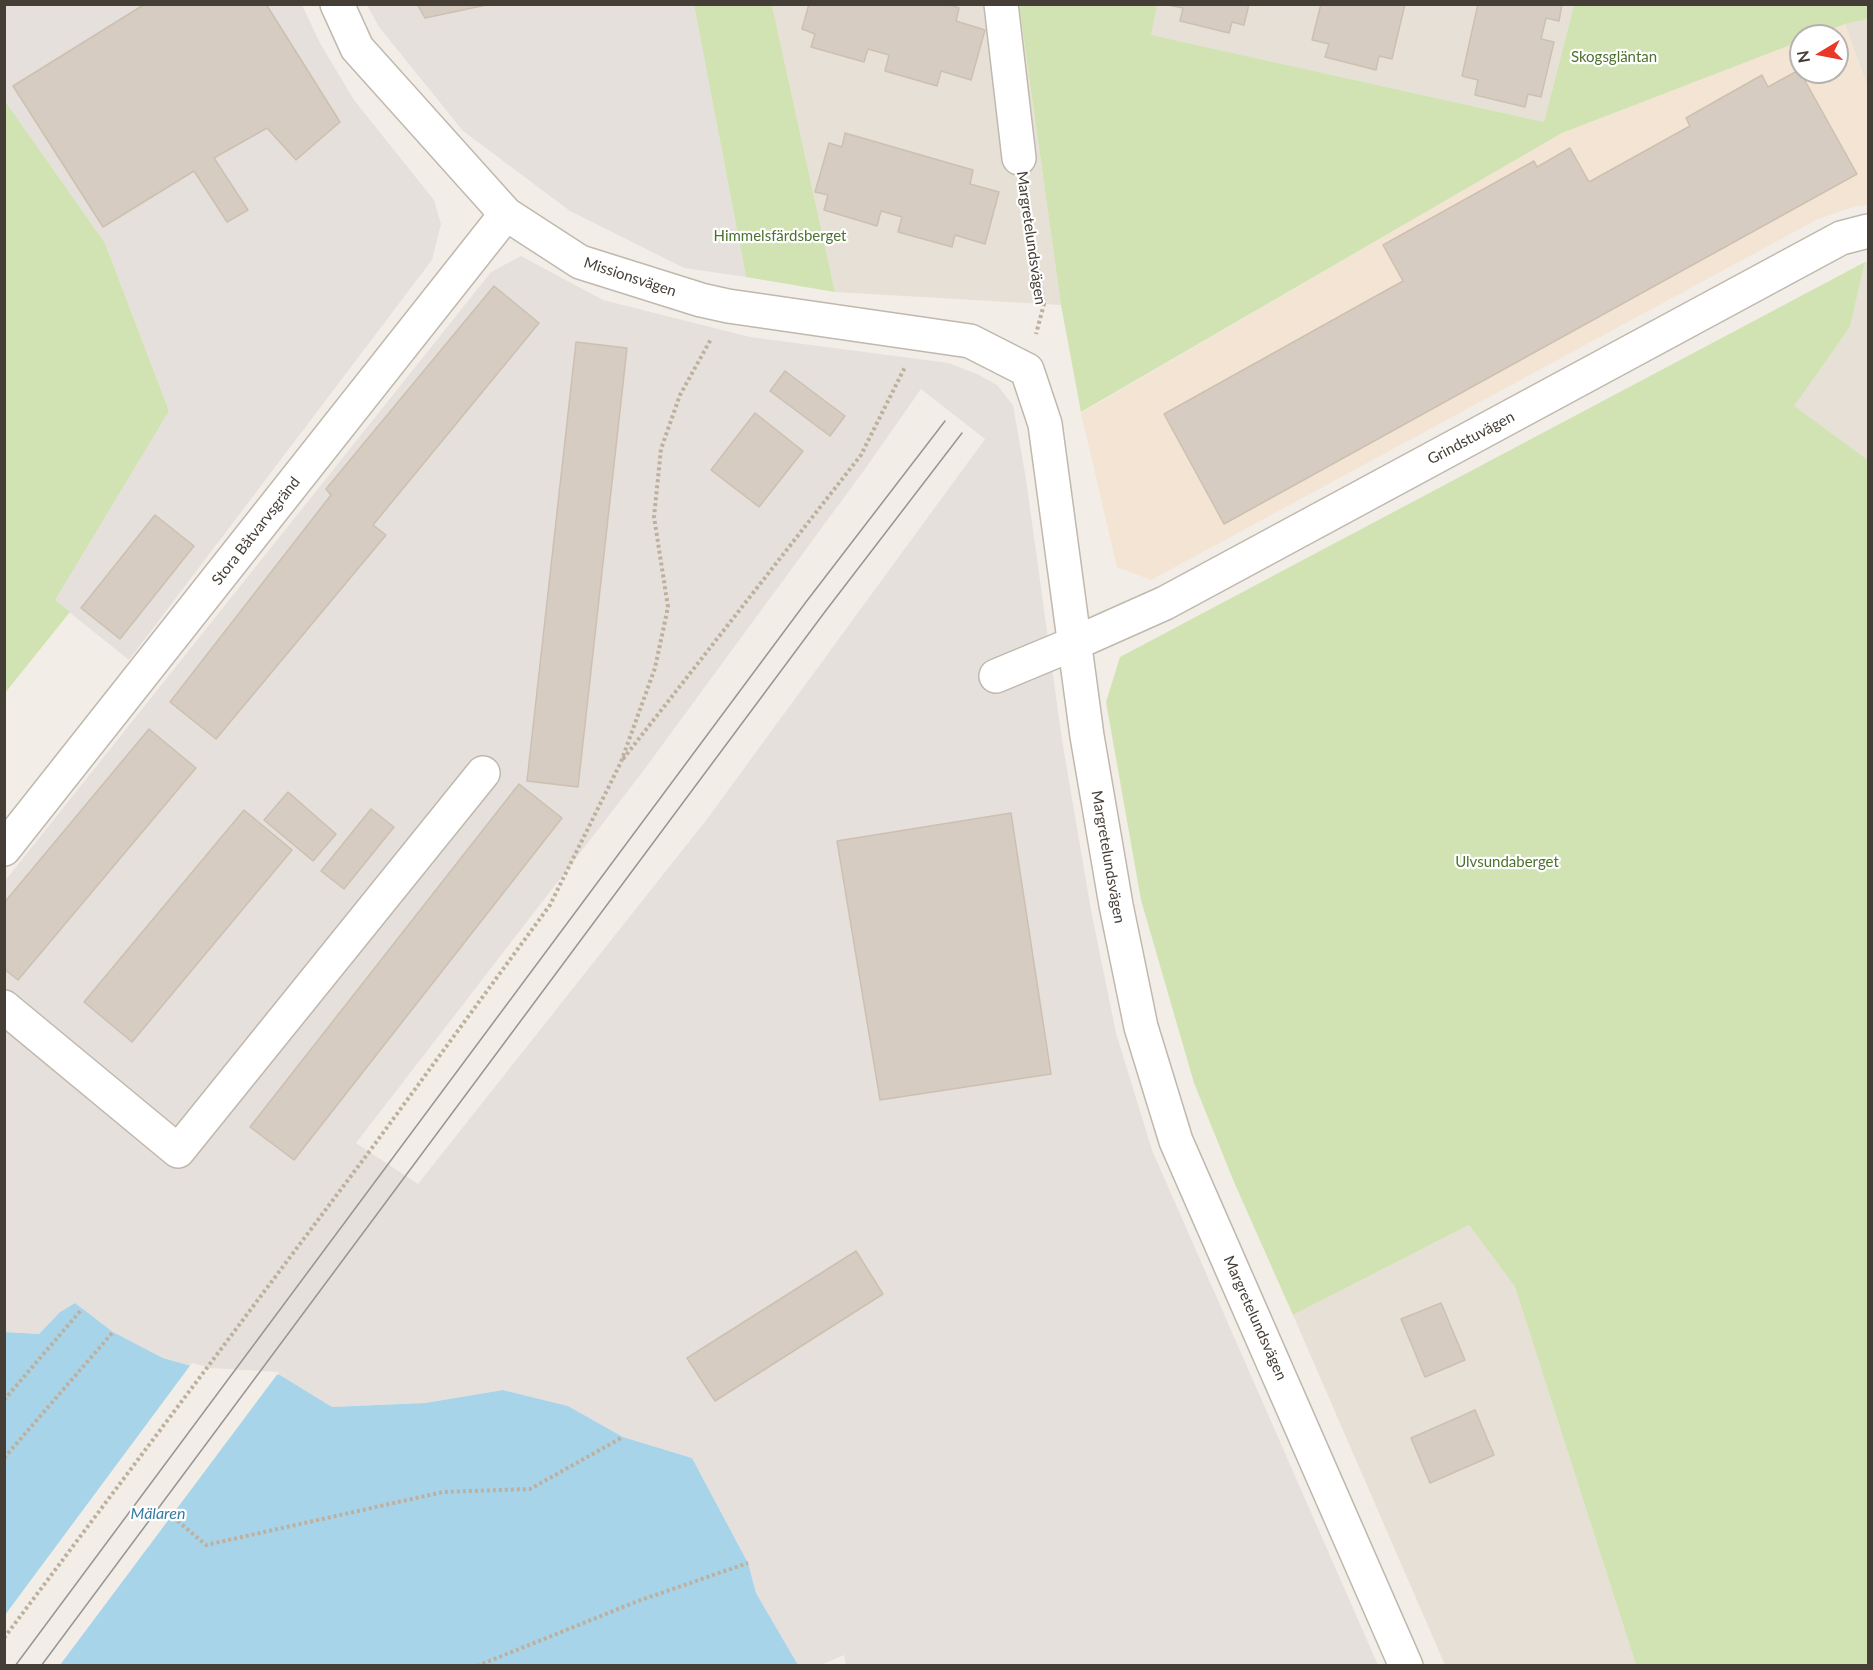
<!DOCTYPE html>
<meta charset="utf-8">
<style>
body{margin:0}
#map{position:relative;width:1873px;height:1670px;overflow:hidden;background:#f2eee7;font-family:Lato,sans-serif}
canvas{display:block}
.frame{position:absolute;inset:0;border:6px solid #453e37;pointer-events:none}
.north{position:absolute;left:1789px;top:24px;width:60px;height:60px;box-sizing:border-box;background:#fff;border:2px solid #b5b2af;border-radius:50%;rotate:260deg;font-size:16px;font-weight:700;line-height:24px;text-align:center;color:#453e37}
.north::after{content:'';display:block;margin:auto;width:21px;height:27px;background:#e93728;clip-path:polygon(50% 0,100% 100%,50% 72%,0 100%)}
</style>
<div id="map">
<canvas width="1873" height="1670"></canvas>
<div class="frame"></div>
<div class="north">N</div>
</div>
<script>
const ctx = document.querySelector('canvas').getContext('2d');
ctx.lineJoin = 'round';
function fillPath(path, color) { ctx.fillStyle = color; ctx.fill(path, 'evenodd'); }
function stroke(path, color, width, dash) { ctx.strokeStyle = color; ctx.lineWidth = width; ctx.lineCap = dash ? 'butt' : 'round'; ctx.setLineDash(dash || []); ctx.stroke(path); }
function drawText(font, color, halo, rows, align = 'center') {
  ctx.font = font + ' Lato,sans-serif'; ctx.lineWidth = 4.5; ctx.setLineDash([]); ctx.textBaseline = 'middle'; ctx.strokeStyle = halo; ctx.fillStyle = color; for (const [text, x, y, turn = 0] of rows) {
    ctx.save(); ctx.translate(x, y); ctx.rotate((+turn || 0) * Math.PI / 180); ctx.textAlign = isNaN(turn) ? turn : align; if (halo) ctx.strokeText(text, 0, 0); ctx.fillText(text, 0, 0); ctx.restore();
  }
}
fillPath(new Path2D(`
 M 772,5 L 1019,5 L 1061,305 L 835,292 Z
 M 1157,5 L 1574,5 L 1544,122 L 1150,35 Z
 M 1868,19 L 1868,88 L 1845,24 Z
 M 1868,261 L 1868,460 L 1793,406 L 1850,327 L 1865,262 Z
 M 1469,1225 L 1515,1287 L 1636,1665 L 1445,1665 L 1293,1315 Z`), '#e6e0d6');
fillPath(new Path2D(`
 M 1845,24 L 1868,88 L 1868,205 L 1853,207 L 1818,219 L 1151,580 L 1117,567 L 1081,413 L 1562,133 L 1801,41 L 1801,72 L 1837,72 L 1837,36 L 1814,36 Z`), '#f3e4d4');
fillPath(new Path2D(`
 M 5,5 L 302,5 L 320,43 L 354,100 L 434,200 L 441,224 L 432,260 L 129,660 L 54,600 L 169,411 L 105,243 L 5,101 Z
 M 367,5 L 694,5 L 746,277 L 684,268 L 570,211 L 463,131 L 379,27 Z
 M 521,256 L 603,300 L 750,337 L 949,363 L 979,375 L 997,385 L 1013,405 L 1026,479 L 1062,740 L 1091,910 L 1116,1033 L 1152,1150 L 1378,1665 L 846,1666 L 844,1655 L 821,1665 L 798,1665 L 756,1593 L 748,1563 L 692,1458 L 623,1437 L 568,1406 L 503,1390 L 425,1403 L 332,1407 L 280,1375 L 209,1371 L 163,1358 L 113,1332 L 75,1303 L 60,1312 L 39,1334 L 5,1332 L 4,882 L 491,272 ZM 921,389 L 985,439 L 707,819 L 418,1184 L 356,1143 L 641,774 L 865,469 Z`), '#e5e0dc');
fillPath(new Path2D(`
 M 694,5 L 772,5 L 835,292 L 746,277 Z
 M 1019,5 L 1157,5 L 1151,35 L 1544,122 L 1574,5 L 1868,5 L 1868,19 L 1845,24 L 1814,36 L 1801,36 L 1801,41 L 1562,133 L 1081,412 L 1061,305 Z
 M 5,101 L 105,243 L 169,411 L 55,600 L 70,612 L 5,693 Z
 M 1865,262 L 1850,327 L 1794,406 L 1868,460 L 1868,1665 L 1636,1665 L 1515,1287 L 1469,1225 L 1293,1315 L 1234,1182 L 1194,1083 L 1141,900 L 1106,702 L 1120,657 Z`), '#d1e3b3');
fillPath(new Path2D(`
 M 75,1303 L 113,1332 L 163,1358 L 209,1371 L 280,1375 L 332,1407 L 425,1403 L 503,1390 L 568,1406 L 623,1437 L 692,1458 L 748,1563 L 756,1593 L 798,1665 L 5,1665 L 4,1332 L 39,1334 L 60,1312 Z`), '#a8d4ea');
fillPath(new Path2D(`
 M 192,1363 L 210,1368 L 279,1372 L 60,1665 L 5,1665 L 5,1615 Z`), '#f2eee7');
const building = new Path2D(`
 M 145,4 L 266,4 L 340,122 L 296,160 L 267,128 L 214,158 L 248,210 L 227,222 L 194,171 L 103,227 L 13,86 Z
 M 417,4 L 491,4 L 425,18 Z
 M 809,4 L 947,4 L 959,8 L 956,21 L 985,30 L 971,80 L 941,71 L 937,86 L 885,71 L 889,55 L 868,49 L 864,62 L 811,47 L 815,34 L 802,29 Z
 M 1249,4 L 1244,25 L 1232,22 L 1229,33 L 1180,21 L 1183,8 L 1168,5 Z
 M 1321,4 L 1405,4 L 1392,59 L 1379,56 L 1376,70 L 1325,57 L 1329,44 L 1312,40 Z
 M 1478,4 L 1562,4 L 1559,21 L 1546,18 L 1541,39 L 1554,42 L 1541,97 L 1528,94 L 1525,107 L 1475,95 L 1478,80 L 1462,76 Z
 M 1799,70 L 1857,174 L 1224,524 L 1164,414 L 1403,281 L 1383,245 L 1534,161 L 1537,167 L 1570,148 L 1589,182 L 1690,126 L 1686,118 L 1762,75 L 1768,87 Z
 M 845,133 L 973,170 L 970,184 L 999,192 L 985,244 L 955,235 L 952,247 L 898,232 L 902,217 L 881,211 L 877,226 L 824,210 L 828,195 L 815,192 L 829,143 L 842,147 Z
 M 494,286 L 539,323 L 373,525 L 386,535 L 216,739 L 170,702 L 331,495 L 326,489 Z
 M 576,342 L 627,348 L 578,787 L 527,781 Z
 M 785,371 L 845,416 L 830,436 L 770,391 Z
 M 755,413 L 803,451 L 759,507 L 711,470 Z
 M 155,515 L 194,546 L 120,639 L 81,608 Z
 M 149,729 L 196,768 L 18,980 L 4,969 L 4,903 Z
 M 519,784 L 562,818 L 294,1160 L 250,1127 Z
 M 288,792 L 336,834 L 313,861 L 264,820 Z
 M 371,809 L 394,827 L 344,889 L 321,871 Z
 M 244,810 L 292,850 L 132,1042 L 84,1002 Z
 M 1011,813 L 1051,1074 L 880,1100 L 837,841 Z
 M 856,1251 L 883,1294 L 715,1401 L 687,1358 Z
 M 1441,1303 L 1465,1360 L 1425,1377 L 1401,1319 Z
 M 1475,1410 L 1494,1455 L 1430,1483 L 1411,1438 Z`);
fillPath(building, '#d6ccc1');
stroke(building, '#cdc0b1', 1.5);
const minor = new Path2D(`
 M 337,4 L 357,48 L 506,214 L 580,262 L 701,300 L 728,306 L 970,341 L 1027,370 L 1045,424 L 1087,736 L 1116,905 L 1141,1027 L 1176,1141 L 1406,1666
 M 1001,4 L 1019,158
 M 996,676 L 1073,644 L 1165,603 L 1841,238 L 1868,231
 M 4,849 L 506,214
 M 4,1007 L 178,1151 L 483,773`);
stroke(minor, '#c0b8ae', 36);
stroke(new Path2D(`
 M 1025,191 L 1044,304 L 1036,334
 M 623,759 L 861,455 L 905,367
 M 4,1400 L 82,1309
 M 4,1458 L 113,1332
 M 173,1517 L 206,1545 L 443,1492 L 530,1489 L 623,1437
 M 4,1638 L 369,1152 L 550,905 L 621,762 L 655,668 L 668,607 L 654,517 L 661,449 L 680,395 L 711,339
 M 477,1666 L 638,1601 L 748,1563`), '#beb09d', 4, [3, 3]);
stroke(minor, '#fff', 33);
stroke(new Path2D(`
 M 15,1666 L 806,602 L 945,421
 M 41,1666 L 824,613 L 962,433`), '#969696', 1.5);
drawText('15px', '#4d722e', '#fff', [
 ["Skogsgläntan",1614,57],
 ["Himmelsfärdsberget",780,236],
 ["Ulvsundaberget",1507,862]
]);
drawText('15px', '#453e37', '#fff', [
 ["Margretelundsvägen",1031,238,82],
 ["Missionsvägen",630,277,18],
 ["Grindstuvägen",1471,438,-28],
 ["Stora Båtvarvsgränd",256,531,-52],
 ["Margretelundsvägen",1108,857,80],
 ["Margretelundsvägen",1255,1318,66]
]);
drawText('italic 16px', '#367ba0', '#fff', [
 ["Mälaren",158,1514]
]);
</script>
